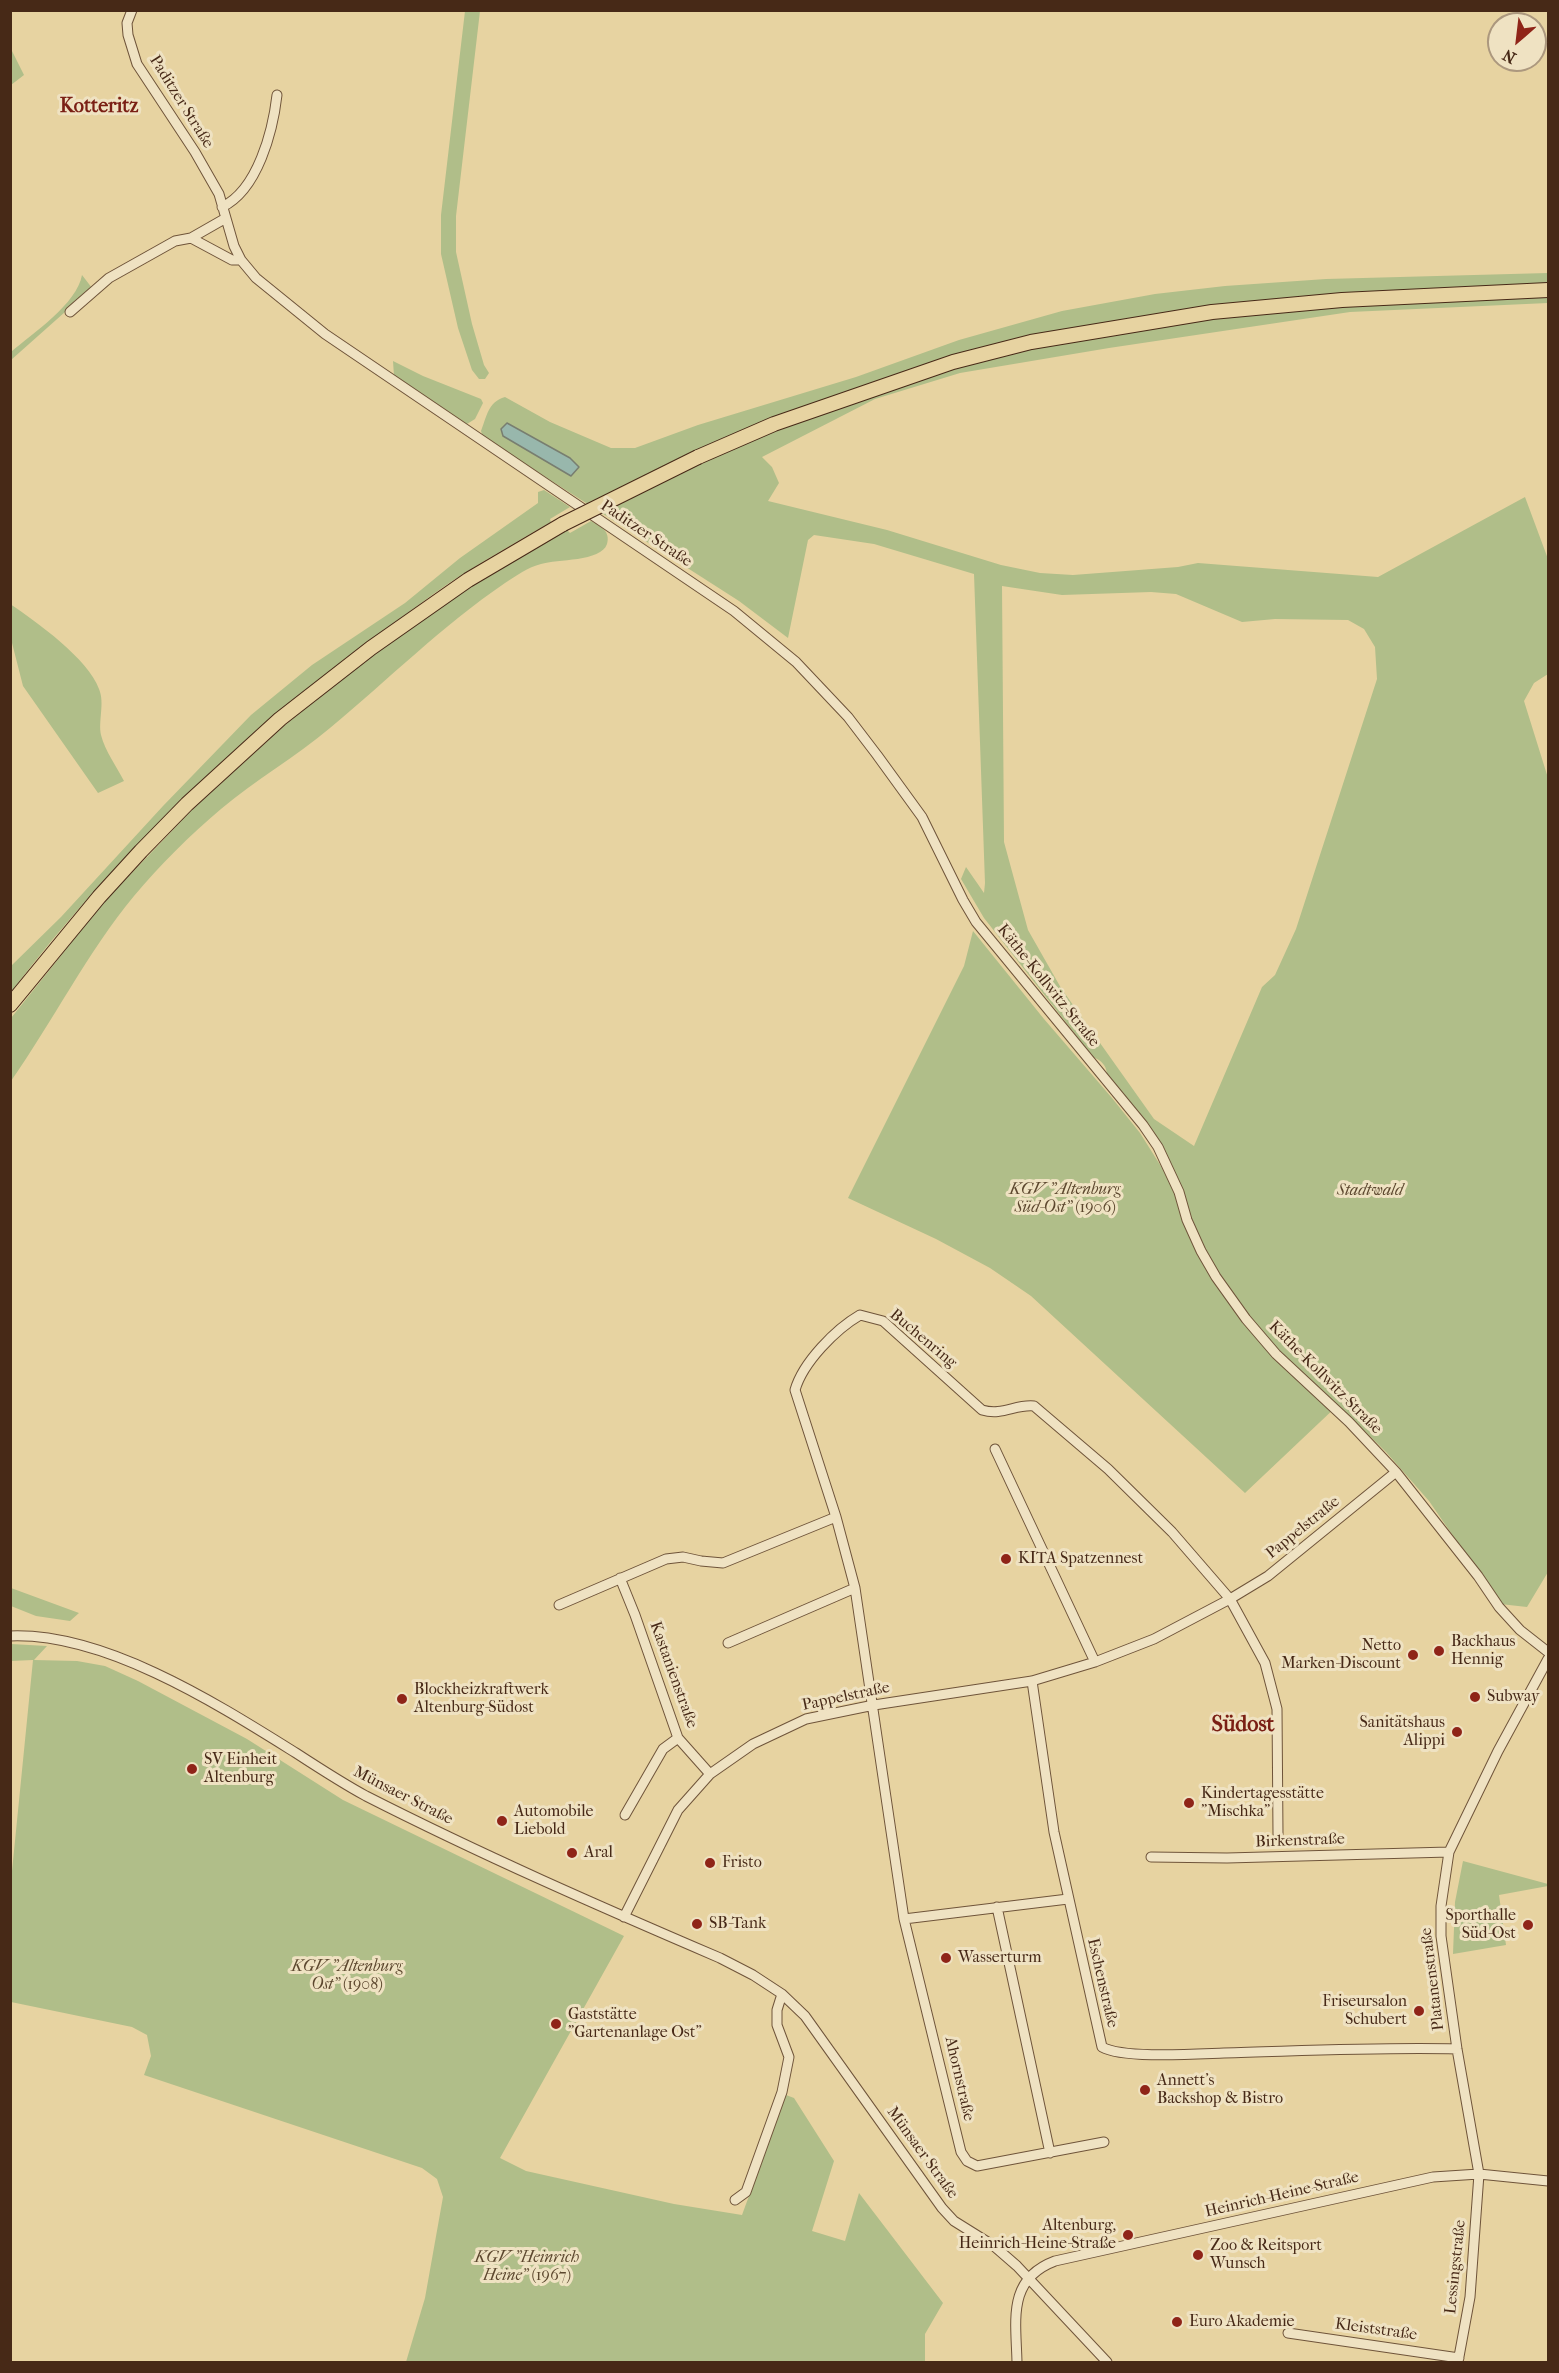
<!DOCTYPE html>
<meta charset="utf-8">
<style>
body{margin:0}
#map{position:relative;width:1559px;height:2373px;overflow:hidden;background:#e7d3a1;font-family:"IM FELL French Canon",serif}
canvas{display:block}
.frame{position:absolute;inset:0;border:12px solid #472917;pointer-events:none}
.north{position:absolute;left:1487px;top:12px;width:60px;height:60px;box-sizing:border-box;background:#efe2c2;border:2px solid #ac987e;border-radius:50%;rotate:208deg;font-size:16px;font-weight:700;line-height:24px;text-align:center;color:#472917}
.north::after{content:'';display:block;margin:auto;width:21px;height:27px;background:#8f2418;clip-path:polygon(50% 0,100% 100%,50% 72%,0 100%)}
</style>
<div id="map">
<canvas width="1559" height="2373"></canvas>
<div class="frame"></div>
<div class="north">N</div>
</div>
<script>
const ctx = document.querySelector('canvas').getContext('2d');
ctx.lineJoin = 'round';
function fillPath(path, color) { ctx.fillStyle = color; ctx.fill(path, 'evenodd'); }
function stroke(path, color, width, dash) { ctx.strokeStyle = color; ctx.lineWidth = width; ctx.lineCap = dash ? 'butt' : 'round'; ctx.setLineDash(dash || []); ctx.stroke(path); }
function drawText(font, color, halo, rows, align = 'center') {
  ctx.font = font + ' "IM FELL French Canon",serif'; ctx.lineWidth = 6; ctx.setLineDash([]); ctx.textBaseline = 'middle'; ctx.strokeStyle = halo; ctx.fillStyle = color; for (const [text, x, y, turn = 0] of rows) {
    ctx.save(); ctx.translate(x, y); ctx.rotate((+turn || 0) * Math.PI / 180); ctx.textAlign = isNaN(turn) ? turn : align; if (halo) ctx.strokeText(text, 0, 0); ctx.fillText(text, 0, 0); ctx.restore();
  }
}
fillPath(new Path2D(`
 M 465,11 L 480,11 L 456,216 L 456,252 L 472,324 L 484,365 L 489,373 L 485,379 L 479,379 L 472,370 L 458,328 L 441,254 L 441,215 Z
 M 11,49 L 24,75 L 11,85 L 10,85 Z
 M 1548,273 L 1548,303 L 1350,312 L 1109,348 L 960,373 L 875,399 L 762,457 L 772,467 L 779,483 L 768,501 L 887,530 L 1001,565 L 1040,573 L 1073,575 L 1178,567 L 1198,563 L 1378,577 L 1525,497 L 1548,559 L 1548,674 L 1534,683 L 1524,701 L 1548,778 L 1548,1572 L 1527,1607 L 1500,1604 L 1429,1501 L 1386,1452 L 1338,1405 L 1245,1493 L 1031,1296 L 990,1268 L 936,1239 L 848,1198 L 964,966 L 973,931 L 1044,1019 L 1112,1098 L 1140,1133 L 1169,1179 L 1179,1183 L 1107,1074 C 1106,1065 1102,1061 1093,1057 L 984,918 L 961,879 L 966,867 L 984,893 L 985,883 L 974,574 L 874,544 L 814,535 L 808,540 L 788,638 L 739,601 L 483,437 L 481,431 C 487,416 488,402 505,397 L 550,422 L 611,448 L 635,448 L 698,425 L 856,377 L 959,340 L 1062,311 L 1155,294 L 1225,286 L 1326,279 ZM 1002,586 L 1062,595 L 1151,592 L 1176,594 L 1242,622 L 1275,619 L 1348,620 L 1364,629 L 1375,647 L 1377,679 L 1296,929 L 1275,975 L 1262,987 L 1194,1146 L 1154,1119 L 1061,988 L 1028,930 L 1004,842 Z
 M 82,275 L 92,288 L 11,360 L 11,352 C 33,333 77,304 82,275 Z
 M 393,361 L 423,376 L 481,399 L 483,403 L 475,419 L 467,424 L 394,376 Z
 M 544,490 L 570,507 L 550,519 L 551,522 C 522,539 493,555 465,573 C 443,586 423,602 402,617 C 254,722 121,848 11,992 L 11,966 L 61,917 L 163,806 L 251,715 L 312,665 L 405,603 L 460,558 L 538,503 L 538,492 Z
 M 591,521 C 600,526 611,531 607,544 C 601,562 557,559 541,564 C 528,567 516,576 505,583 C 442,626 388,680 330,728 C 296,757 255,780 221,809 C 190,835 160,865 134,896 C 87,953 53,1021 11,1081 L 11,1018 L 104,902 L 192,810 L 285,725 L 375,654 L 472,586 L 567,530 L 570,533 Z
 M 10,604 C 37,622 88,659 99,689 C 105,703 98,721 101,735 C 105,751 117,767 124,781 L 98,793 L 23,686 L 11,639 Z
 M 11,1588 L 79,1613 L 70,1621 L 36,1616 L 11,1606 Z
 M 11,1644 L 47,1646 L 34,1660 L 77,1661 L 105,1666 L 138,1681 L 247,1739 L 343,1800 L 624,1936 L 500,2158 L 526,2171 L 674,2204 L 742,2215 L 786,2095 L 794,2098 L 834,2161 L 812,2231 L 845,2241 L 859,2193 L 943,2303 L 925,2334 L 925,2362 L 406,2362 L 425,2298 L 443,2197 L 437,2179 L 422,2168 L 144,2075 L 151,2056 L 147,2035 L 132,2027 L 11,2002 L 11,1881 L 33,1660 L 11,1661 Z
 M 1463,1861 L 1548,1884 L 1548,1886 L 1499,1895 L 1506,1945 L 1453,1954 L 1455,1902 Z`), '#b0be89');
const water = new Path2D(`
 M 507,423 L 570,458 L 579,467 L 571,476 L 503,436 L 501,429 Z`);
fillPath(water, '#98b7ac');
stroke(water, '#787e70', 1.5);
const minor = new Path2D(`
 M 132,10 L 127,23 L 128,35 L 137,64 L 195,152 L 219,194 L 234,246 L 241,260 L 256,278 L 325,334 L 734,611 L 796,662 L 848,717 L 877,755 L 922,817 L 963,900 L 976,922 L 1143,1125 L 1158,1147 L 1179,1192 L 1187,1220 L 1201,1251 L 1216,1277 L 1246,1319 L 1276,1354 L 1349,1422 L 1396,1472 L 1478,1576 L 1499,1607 L 1520,1630 L 1548,1652
 M 222,207 C 258,190 273,130 277,95
 M 191,238 L 226,218
 M 70,312 L 109,278 L 175,241 L 191,238 L 232,260 L 241,260
 M 995,1449 L 1095,1662
 M 620,1578 L 635,1615 L 678,1738 L 710,1774
 M 559,1605 L 666,1559 L 683,1557 L 701,1561 L 723,1563 L 836,1517
 M 10,1636 C 105,1632 219,1705 296,1753 C 319,1768 342,1783 366,1796 C 482,1855 601,1907 720,1958 L 753,1975 L 782,1994 L 805,2016 L 942,2208 L 954,2221 L 994,2246 L 1017,2266 L 1107,2362
 M 728,1643 L 855,1588
 M 1032,1681 L 1054,1832 L 1102,2047 C 1123,2059 1196,2054 1224,2053 C 1301,2051 1379,2047 1457,2049
 M 625,1815 L 663,1749 L 678,1738
 M 1151,1857 L 1227,1858 L 1449,1852
 M 997,1907 L 1050,2153
 M 624,1917 L 678,1810 L 710,1774 L 753,1744 L 806,1719 L 874,1705 L 1032,1681 L 1095,1662 L 1154,1639 L 1230,1599 L 1268,1576 L 1396,1472
 M 904,1919 L 1068,1899
 M 1104,2142 L 977,2166 L 967,2161 L 961,2152 L 904,1919 L 855,1588 L 836,1517 L 795,1390 C 803,1362 836,1329 860,1315 L 883,1321 L 982,1410 C 1003,1416 1015,1404 1034,1406 L 1108,1469 L 1172,1532 L 1230,1599 L 1265,1663 L 1277,1709 L 1278,1834
 M 735,2200 L 746,2192 L 782,2092 L 789,2057 L 777,2025 L 777,2010 L 782,1994
 M 1288,2333 L 1459,2358
 M 1017,2362 C 1016,2320 1007,2279 1055,2261 L 1433,2177 L 1479,2174 L 1548,2181
 M 1458,2362 L 1470,2297 L 1479,2174 L 1457,2049 L 1441,1936 L 1441,1906 L 1449,1852 L 1498,1751 L 1548,1659`);
const highway = new Path2D(`
 M 698,457 L 774,424 L 953,362 L 1031,342 L 1212,312 L 1342,300 L 1548,290
 M 10,1005 L 99,897 L 141,851 L 187,804 L 280,719 L 371,648 L 468,580 L 563,524`);
stroke(minor, '#6f543a', 11);
stroke(highway, '#472917', 16);
stroke(minor, '#efe2c2', 9);
stroke(highway, '#e7d3a1', 14);
const highwayBridge = new Path2D(`
 M 563,524 L 698,457`);
stroke(highwayBridge, '#472917', 16, []);
stroke(highwayBridge, '#e7d3a1', 14);
for (const [x, y, r, color] of [
 [1006,1559,6,"#8f2418"],
 [1439,1651,6,"#8f2418"],
 [1413,1655,6,"#8f2418"],
 [1475,1697,6,"#8f2418"],
 [402,1699,6,"#8f2418"],
 [1457,1732,6,"#8f2418"],
 [192,1769,6,"#8f2418"],
 [1189,1803,6,"#8f2418"],
 [502,1821,6,"#8f2418"],
 [572,1853,6,"#8f2418"],
 [710,1863,6,"#8f2418"],
 [697,1924,6,"#8f2418"],
 [1528,1925,6,"#8f2418"],
 [946,1958,6,"#8f2418"],
 [1419,2011,6,"#8f2418"],
 [556,2024,6,"#8f2418"],
 [1145,2090,6,"#8f2418"],
 [1128,2235,6,"#8f2418"],
 [1198,2255,6,"#8f2418"],
 [1177,2322,6,"#8f2418"]
]) { const dot = new Path2D(); dot.arc(x, y, r, 0, 2 * Math.PI); ctx.fillStyle = color; ctx.fill(dot); stroke(dot, '#efe2c2', 2); }
drawText('16px', '#472917', '#efe2c2', [
 ["Paditzer Straße",181,102,58],
 ["Paditzer Straße",646,534,34],
 ["Käthe-Kollwitz-Straße",1048,986,51],
 ["Buchenring",923,1339,40],
 ["Käthe-Kollwitz-Straße",1325,1378,45],
 ["Pappelstraße",1303,1528,-39],
 ["Kastanienstraße",673,1675,70],
 ["Pappelstraße",846,1697,-12],
 ["Münsaer Straße",403,1796,27],
 ["Birkenstraße",1300,1841,-2],
 ["Platanenstraße",1433,1979,-97],
 ["Eschenstraße",1102,1983,77],
 ["Ahornstraße",959,2079,77],
 ["Münsaer Straße",922,2153,54],
 ["Heinrich-Heine-Straße",1282,2195,-13],
 ["Lessingstraße",1456,2267,-84],
 ["Kleiststraße",1376,2330,8]
]);
drawText('italic 16px', '#5c472e', '#efe2c2', [
 ["KGV \"Altenburg",1065,1190],
 ["Süd-Ost\" (1906)",1065,1208],
 ["Stadtwald",1370,1191],
 ["KGV \"Altenburg",347,1967],
 ["Ost\" (1908)",347,1985],
 ["KGV \"Heinrich",527,2258],
 ["Heine\" (1967)",527,2276]
]);
drawText('16px', '#472917', '#efe2c2', [
 ["KITA Spatzennest",1018,1559],
 ["Backhaus",1451,1642],
 ["Hennig",1451,1660],
 ["Netto",1401,1646,"right"],
 ["Marken-Discount",1401,1664,"right"],
 ["Blockheizkraftwerk",414,1690],
 ["Altenburg-Südost",414,1708],
 ["Subway",1487,1697],
 ["Sanitätshaus",1445,1723,"right"],
 ["Alippi",1445,1741,"right"],
 ["SV Einheit",204,1760],
 ["Altenburg",204,1778],
 ["Kindertagesstätte",1201,1794],
 ["\"Mischka\"",1201,1812],
 ["Automobile",514,1812],
 ["Liebold",514,1830],
 ["Aral",584,1853],
 ["Fristo",722,1863],
 ["Sporthalle",1516,1916,"right"],
 ["Süd-Ost",1516,1934,"right"],
 ["SB-Tank",709,1924],
 ["Wasserturm",958,1958],
 ["Friseursalon",1407,2002,"right"],
 ["Schubert",1407,2020,"right"],
 ["Gaststätte",568,2015],
 ["\"Gartenanlage Ost\"",568,2033],
 ["Annett's",1157,2081],
 ["Backshop & Bistro",1157,2099],
 ["Altenburg,",1116,2226,"right"],
 ["Heinrich-Heine-Straße",1116,2244,"right"],
 ["Zoo & Reitsport",1210,2246],
 ["Wunsch",1210,2264],
 ["Euro Akademie",1189,2322]
], 'left');
drawText('bold 20px', '#7a1f14', '#efe2c2', [
 ["Kotteritz",99,107]
]);
drawText('bold 22px', '#7a1f14', '#efe2c2', [
 ["Südost",1243,1726]
]);
</script>
